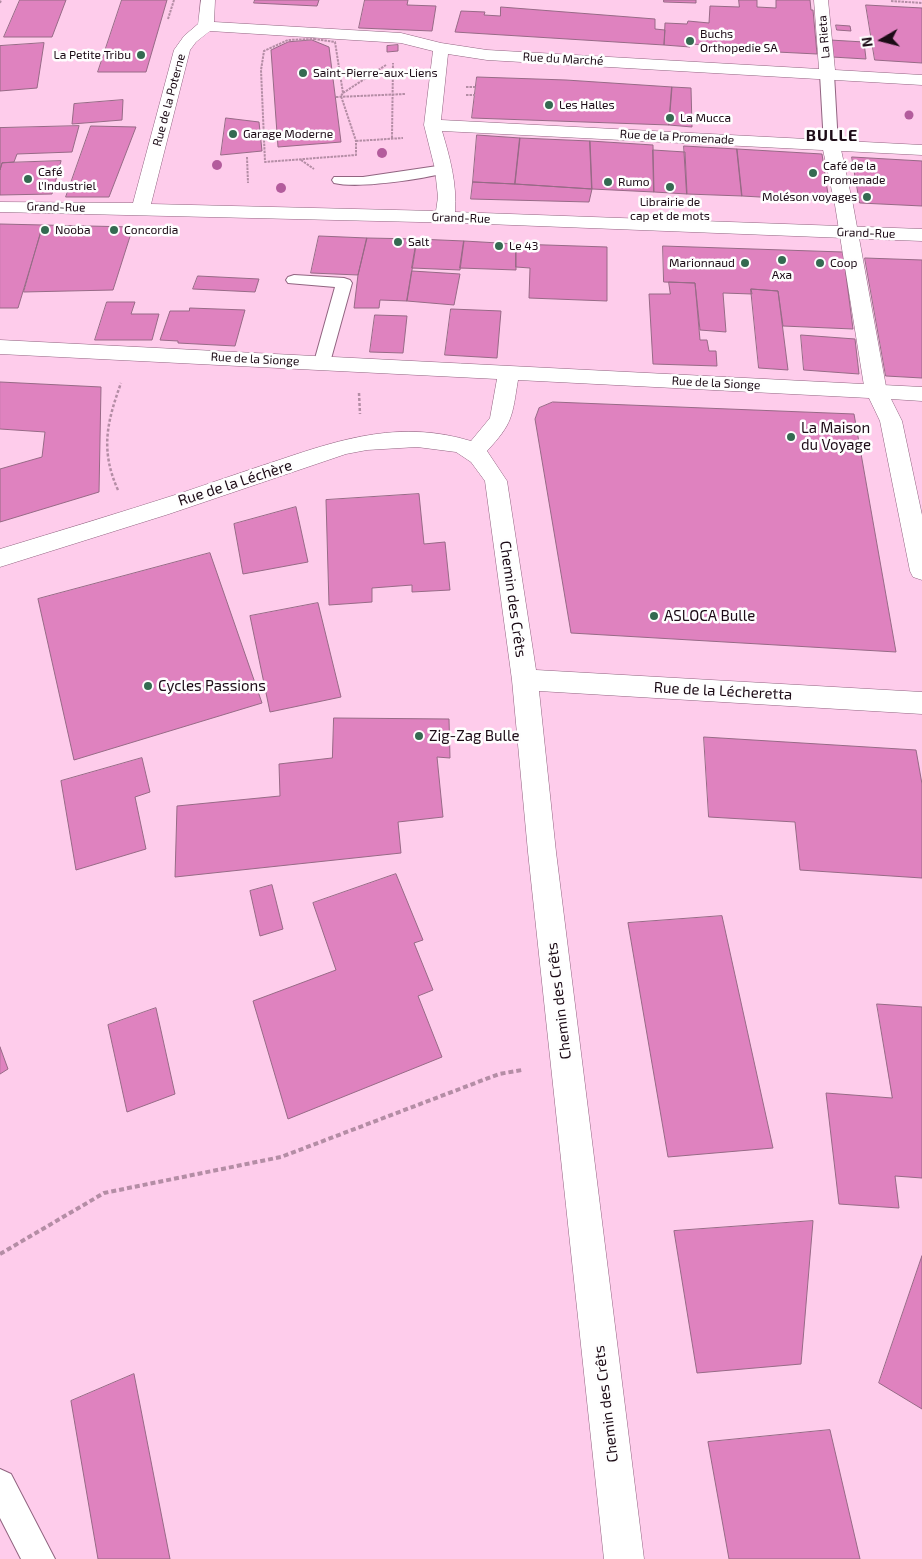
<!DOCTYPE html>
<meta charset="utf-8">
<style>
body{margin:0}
#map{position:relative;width:922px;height:1559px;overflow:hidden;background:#fecceb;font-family:"Exo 2",sans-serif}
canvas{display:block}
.north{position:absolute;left:857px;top:15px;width:50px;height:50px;-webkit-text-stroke:4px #fefefe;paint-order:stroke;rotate:262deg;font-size:14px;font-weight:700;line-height:20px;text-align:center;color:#1c0b16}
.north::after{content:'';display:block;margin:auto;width:18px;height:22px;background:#1c0b16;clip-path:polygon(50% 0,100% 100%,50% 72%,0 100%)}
</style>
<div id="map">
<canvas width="922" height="1559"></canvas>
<div class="north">N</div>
</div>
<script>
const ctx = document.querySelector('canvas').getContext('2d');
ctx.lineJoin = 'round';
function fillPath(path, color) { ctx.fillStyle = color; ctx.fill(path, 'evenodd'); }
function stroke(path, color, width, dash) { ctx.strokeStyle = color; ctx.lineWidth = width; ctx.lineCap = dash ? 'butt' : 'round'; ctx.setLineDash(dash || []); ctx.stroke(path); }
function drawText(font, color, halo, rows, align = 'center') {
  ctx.font = font + ' "Exo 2",sans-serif'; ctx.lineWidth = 5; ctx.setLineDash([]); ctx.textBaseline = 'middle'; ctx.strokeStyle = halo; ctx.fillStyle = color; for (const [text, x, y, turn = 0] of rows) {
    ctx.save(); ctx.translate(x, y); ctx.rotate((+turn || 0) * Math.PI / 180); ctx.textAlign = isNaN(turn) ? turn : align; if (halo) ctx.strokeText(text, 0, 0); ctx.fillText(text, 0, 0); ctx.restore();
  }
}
const building = new Path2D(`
 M 20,0 L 66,0 L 52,37 L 4,37 Z
 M 122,0 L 167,0 L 146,72 L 98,72 Z
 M 255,0 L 319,0 L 317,6 L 254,3 Z
 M 365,0 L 408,0 L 407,5 L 436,6 L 432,31 L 359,28 Z
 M 664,0 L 696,0 L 696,3 L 664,2 Z
 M 739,0 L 757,0 L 757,7 L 776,8 L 776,0 L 810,0 L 811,10 L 813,10 L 817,54 L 737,50 L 737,47 L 690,44 L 690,47 L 664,45 L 665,23 L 687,24 L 688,21 L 709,23 L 710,6 L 739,7 Z
 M 866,5 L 922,8 L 922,63 L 875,60 Z
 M 501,7 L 655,19 L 655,29 L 665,30 L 664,45 L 455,32 L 461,11 L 485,12 L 484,15 L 500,16 Z
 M 836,25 L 850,26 L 851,31 L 837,30 Z
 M 312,40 L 329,47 L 341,142 L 278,147 L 271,50 L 288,42 Z
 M 830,40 L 864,42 L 866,59 L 832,57 Z
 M 44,43 L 37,88 L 0,91 L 0,46 Z
 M 398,45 L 398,51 L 387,52 L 387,46 Z
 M 477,77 L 566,80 L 672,87 L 669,125 L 472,118 Z
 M 672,87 L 691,88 L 692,127 L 669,125 Z
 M 123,100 L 122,120 L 72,124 L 74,104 Z
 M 226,118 L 259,122 L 262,151 L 221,155 Z
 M 79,126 L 72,152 L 17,154 L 14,162 L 2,163 L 0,170 L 0,128 Z
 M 91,126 L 136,127 L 109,197 L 66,197 Z
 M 477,135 L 520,138 L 515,184 L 473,182 Z
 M 520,138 L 590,141 L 592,189 L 515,184 Z
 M 590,141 L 653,145 L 654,192 L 592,189 Z
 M 684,146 L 737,149 L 742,196 L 687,194 Z
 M 737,149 L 822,154 L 829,201 L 742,196 Z
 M 653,150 L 685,152 L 687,194 L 654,192 Z
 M 852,157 L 922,161 L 922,206 L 860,203 Z
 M 61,161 L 52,194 L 0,195 L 0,170 L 2,163 Z
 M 473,182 L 515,184 L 592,189 L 589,202 L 471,199 Z
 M 0,224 L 43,225 L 18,308 L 0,308 Z
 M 43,225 L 133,227 L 113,290 L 24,292 Z
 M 319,236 L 367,238 L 358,275 L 311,273 Z
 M 367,238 L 417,239 L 407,301 L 380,300 L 379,308 L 354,308 L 358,275 Z
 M 417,239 L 464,241 L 460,270 L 412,268 Z
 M 464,241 L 516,244 L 516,270 L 460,268 Z
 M 516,244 L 607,247 L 607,301 L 529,298 L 530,268 L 516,267 Z
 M 663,246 L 843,252 L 853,329 L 783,326 L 778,291 L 751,289 L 752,294 L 723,293 L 726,332 L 700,330 L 695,283 L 664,282 Z
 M 865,258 L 922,260 L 922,378 L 886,376 Z
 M 412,271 L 460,274 L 454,305 L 407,301 Z
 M 198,276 L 259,279 L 255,292 L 193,289 Z
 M 669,282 L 695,283 L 700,340 L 707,340 L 709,351 L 716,351 L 717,366 L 653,364 L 649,294 L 670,294 Z
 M 751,289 L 778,291 L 788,370 L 759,368 Z
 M 107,302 L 135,302 L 131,314 L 159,314 L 152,340 L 95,340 Z
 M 190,308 L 245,310 L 235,346 L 178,343 L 178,341 L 160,340 L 170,311 L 189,311 Z
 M 451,309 L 501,311 L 497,358 L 445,355 Z
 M 375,315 L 407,316 L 403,353 L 370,352 Z
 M 801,335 L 855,339 L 859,374 L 804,370 Z
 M 0,382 L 101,387 L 99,492 L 0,522 L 0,469 L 42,457 L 45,432 L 0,429 Z
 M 553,402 L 854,414 L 896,652 L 571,633 L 535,419 L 539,408 Z
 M 419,494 L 424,544 L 445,542 L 450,590 L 412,592 L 412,585 L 372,588 L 372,602 L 329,605 L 326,500 Z
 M 296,507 L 308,562 L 243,574 L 234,524 Z
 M 210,553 L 262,703 L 74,760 L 38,599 Z
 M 318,603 L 341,697 L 270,712 L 250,616 Z
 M 334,718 L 449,719 L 450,758 L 437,757 L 443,817 L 398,822 L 401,853 L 175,877 L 177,806 L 280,796 L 279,764 L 332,758 Z
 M 704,737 L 916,750 L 922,784 L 922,878 L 800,870 L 795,822 L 709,817 Z
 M 142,758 L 150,792 L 135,797 L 146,849 L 76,870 L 61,781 Z
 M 396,874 L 423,940 L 414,943 L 433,990 L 418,996 L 442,1057 L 288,1119 L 253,1001 L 336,970 L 313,903 Z
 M 272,885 L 283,929 L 260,936 L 250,891 Z
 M 722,916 L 773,1148 L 668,1157 L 628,923 Z
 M 877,1004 L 922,1007 L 922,1178 L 895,1176 L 899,1208 L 839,1204 L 826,1093 L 892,1098 Z
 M 156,1008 L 175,1094 L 127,1112 L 108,1025 Z
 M 0,1047 L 8,1069 L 0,1074 Z
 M 813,1221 L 801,1364 L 697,1373 L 674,1231 Z
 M 922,1256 L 922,1409 L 879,1383 Z
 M 134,1374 L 170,1559 L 98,1559 L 71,1401 Z
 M 830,1430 L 860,1559 L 729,1559 L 708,1442 Z`);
fillPath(building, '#df82bf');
stroke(building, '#976a86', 1);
const service = new Path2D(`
 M 827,70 L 834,74 L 838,145 L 836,148 L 826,148 L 824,145 L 820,74 Z
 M 444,165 L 449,166 L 451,169 L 449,172 C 423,179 359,189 334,183 L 332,180 L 334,177 L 363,177 Z
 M 294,275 L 344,278 L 350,280 L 352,283 L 329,366 L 323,368 L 317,366 L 314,362 L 335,287 L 288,283 L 286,280 L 288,277 Z
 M 0,1469 L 11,1474 L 55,1559 L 21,1559 L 0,1518 Z`);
const pedestrian = new Path2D(`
 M 831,140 L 837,141 L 840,145 L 853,205 L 887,392 L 884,397 L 876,399 L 868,397 L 865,392 L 835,205 L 822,145 L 825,141 Z`);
const minor = new Path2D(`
 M 201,0 L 215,0 L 214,22 L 401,33 L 441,43 L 487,50 L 819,69 L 814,0 L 828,0 L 835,70 L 922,75 L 922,85 L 487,60 L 448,54 L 441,120 L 922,145 L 922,155 L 442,131 C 450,158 457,183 455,212 L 922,229 L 922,241 L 461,223 L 0,212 L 0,202 L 133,203 L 174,50 L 184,36 L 198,24 ZM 210,31 L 401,43 L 433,51 L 424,125 L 435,169 L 438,197 L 436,211 L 151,204 L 190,50 L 196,42 Z
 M 0,340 L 922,387 L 922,401 L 891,399 L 902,421 L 922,515 L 922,580 L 913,577 L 910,571 L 880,421 L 869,398 L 518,380 C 512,417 513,423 487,451 L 507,481 L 536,670 L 922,692 L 922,714 L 539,691 L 556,852 L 644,1559 L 604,1559 L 528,852 L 512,680 L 485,481 L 471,462 L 456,452 L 417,447 L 367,450 L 346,454 L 169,514 L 0,567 L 0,549 C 59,531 119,513 178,494 C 211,483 245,471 279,460 C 344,438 402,420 471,441 L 490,418 L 497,379 L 0,354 Z`);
stroke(service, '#916480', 2);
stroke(pedestrian, '#916480', 1);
stroke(minor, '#916480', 1);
stroke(new Path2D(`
 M 891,1 L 922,3
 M 0,3 L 1,0
 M 168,19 L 174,0
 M 314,39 L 335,42 L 343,93 L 341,96 L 356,141 L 356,155 L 265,162 L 261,70 L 264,51 L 288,40 Z
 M 466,87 L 476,87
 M 343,93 L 386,65
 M 466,95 L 475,95
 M 336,97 L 405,94
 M 392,138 L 393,63
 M 356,141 L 403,138
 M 247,157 L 248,183
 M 301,160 L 314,169`), '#b48da5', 2, [2.5, 1]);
stroke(new Path2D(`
 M 359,393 L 360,414
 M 118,490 C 100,450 107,422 121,383`), '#b48da5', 2.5, [3, 2]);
stroke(new Path2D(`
 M 0,1254 L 104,1193 L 281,1157 L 499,1074 L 522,1070`), '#b48da5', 4, [5, 3]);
fillPath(service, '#fff');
fillPath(pedestrian, '#fff');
fillPath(minor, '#fff');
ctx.fillStyle = '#b35c9c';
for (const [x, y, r] of [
 [909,115,4.5],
 [382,153,5],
 [217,165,5],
 [281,188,5]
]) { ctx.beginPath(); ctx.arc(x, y, r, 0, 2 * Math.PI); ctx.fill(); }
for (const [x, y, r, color] of [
 [690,41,5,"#346a51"],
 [141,55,5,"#346a51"],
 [303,73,5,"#346a51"],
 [549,105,5,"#346a51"],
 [670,118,5,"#346a51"],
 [233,134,5,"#346a51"],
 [813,173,5,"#346a51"],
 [28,179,5,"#346a51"],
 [608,182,5,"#346a51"],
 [670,187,5,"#346a51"],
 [867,197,5,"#346a51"],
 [45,230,5,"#346a51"],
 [114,230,5,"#346a51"],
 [398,242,5,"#346a51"],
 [499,246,5,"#346a51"],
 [782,260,5,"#346a51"],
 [745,263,5,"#346a51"],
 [820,263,5,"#346a51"],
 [791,437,5,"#346a51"],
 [654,616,5,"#346a51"],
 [148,686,5,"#346a51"],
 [419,736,5,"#346a51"]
]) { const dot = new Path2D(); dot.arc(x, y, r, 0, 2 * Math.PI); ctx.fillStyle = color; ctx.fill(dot); stroke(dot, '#fefefe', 2); }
drawText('12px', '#1c0b16', '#fefefe', [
 ["Buchs",700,34],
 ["Orthopedie SA",700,48],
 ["La Petite Tribu",131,55,"right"],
 ["Saint-Pierre-aux-Liens",313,73],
 ["Les Halles",559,105],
 ["La Mucca",680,118],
 ["Garage Moderne",243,134],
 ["Café de la",823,166],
 ["Promenade",823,180],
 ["Café",38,172],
 ["l'Industriel",38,186],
 ["Rumo",618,182],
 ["Moléson voyages",857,197,"right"],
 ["Librairie de",670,202,"center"],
 ["cap et de mots",670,216,"center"],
 ["Nooba",55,230],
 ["Concordia",124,230],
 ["Salt",408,242],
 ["Le 43",509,246],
 ["Marionnaud",735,263,"right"],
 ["Coop",830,263],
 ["Axa",782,275,"center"]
], 'left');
drawText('12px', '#1c0b16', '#fefefe', [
 ["La Rieta",824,37,-95],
 ["Rue du Marché",563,59,3],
 ["Rue de la Poterne",169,100,-75],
 ["Rue de la Promenade",677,137,3],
 ["Grand-Rue",56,207,1],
 ["Grand-Rue",461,218,2],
 ["Grand-Rue",866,233,2],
 ["Rue de la Sionge",255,359,3],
 ["Rue de la Sionge",716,383,3]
]);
drawText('15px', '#1c0b16', '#fefefe', [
 ["La Maison",801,428],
 ["du Voyage",801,445],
 ["ASLOCA Bulle",664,616],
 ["Cycles Passions",158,686],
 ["Zig-Zag Bulle",429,736]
], 'left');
drawText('15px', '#1c0b16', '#fefefe', [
 ["Rue de la Léchère",235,483,-18],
 ["Chemin des Crêts",513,599,82],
 ["Rue de la Lécheretta",723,691,3],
 ["Chemin des Crêts",559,1001,-97],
 ["Chemin des Crêts",606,1404,-97]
]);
ctx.letterSpacing = '1px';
drawText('bold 16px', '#1c0b16', '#fefefe', [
 ["BULLE",832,136]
]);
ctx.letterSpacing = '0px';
</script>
